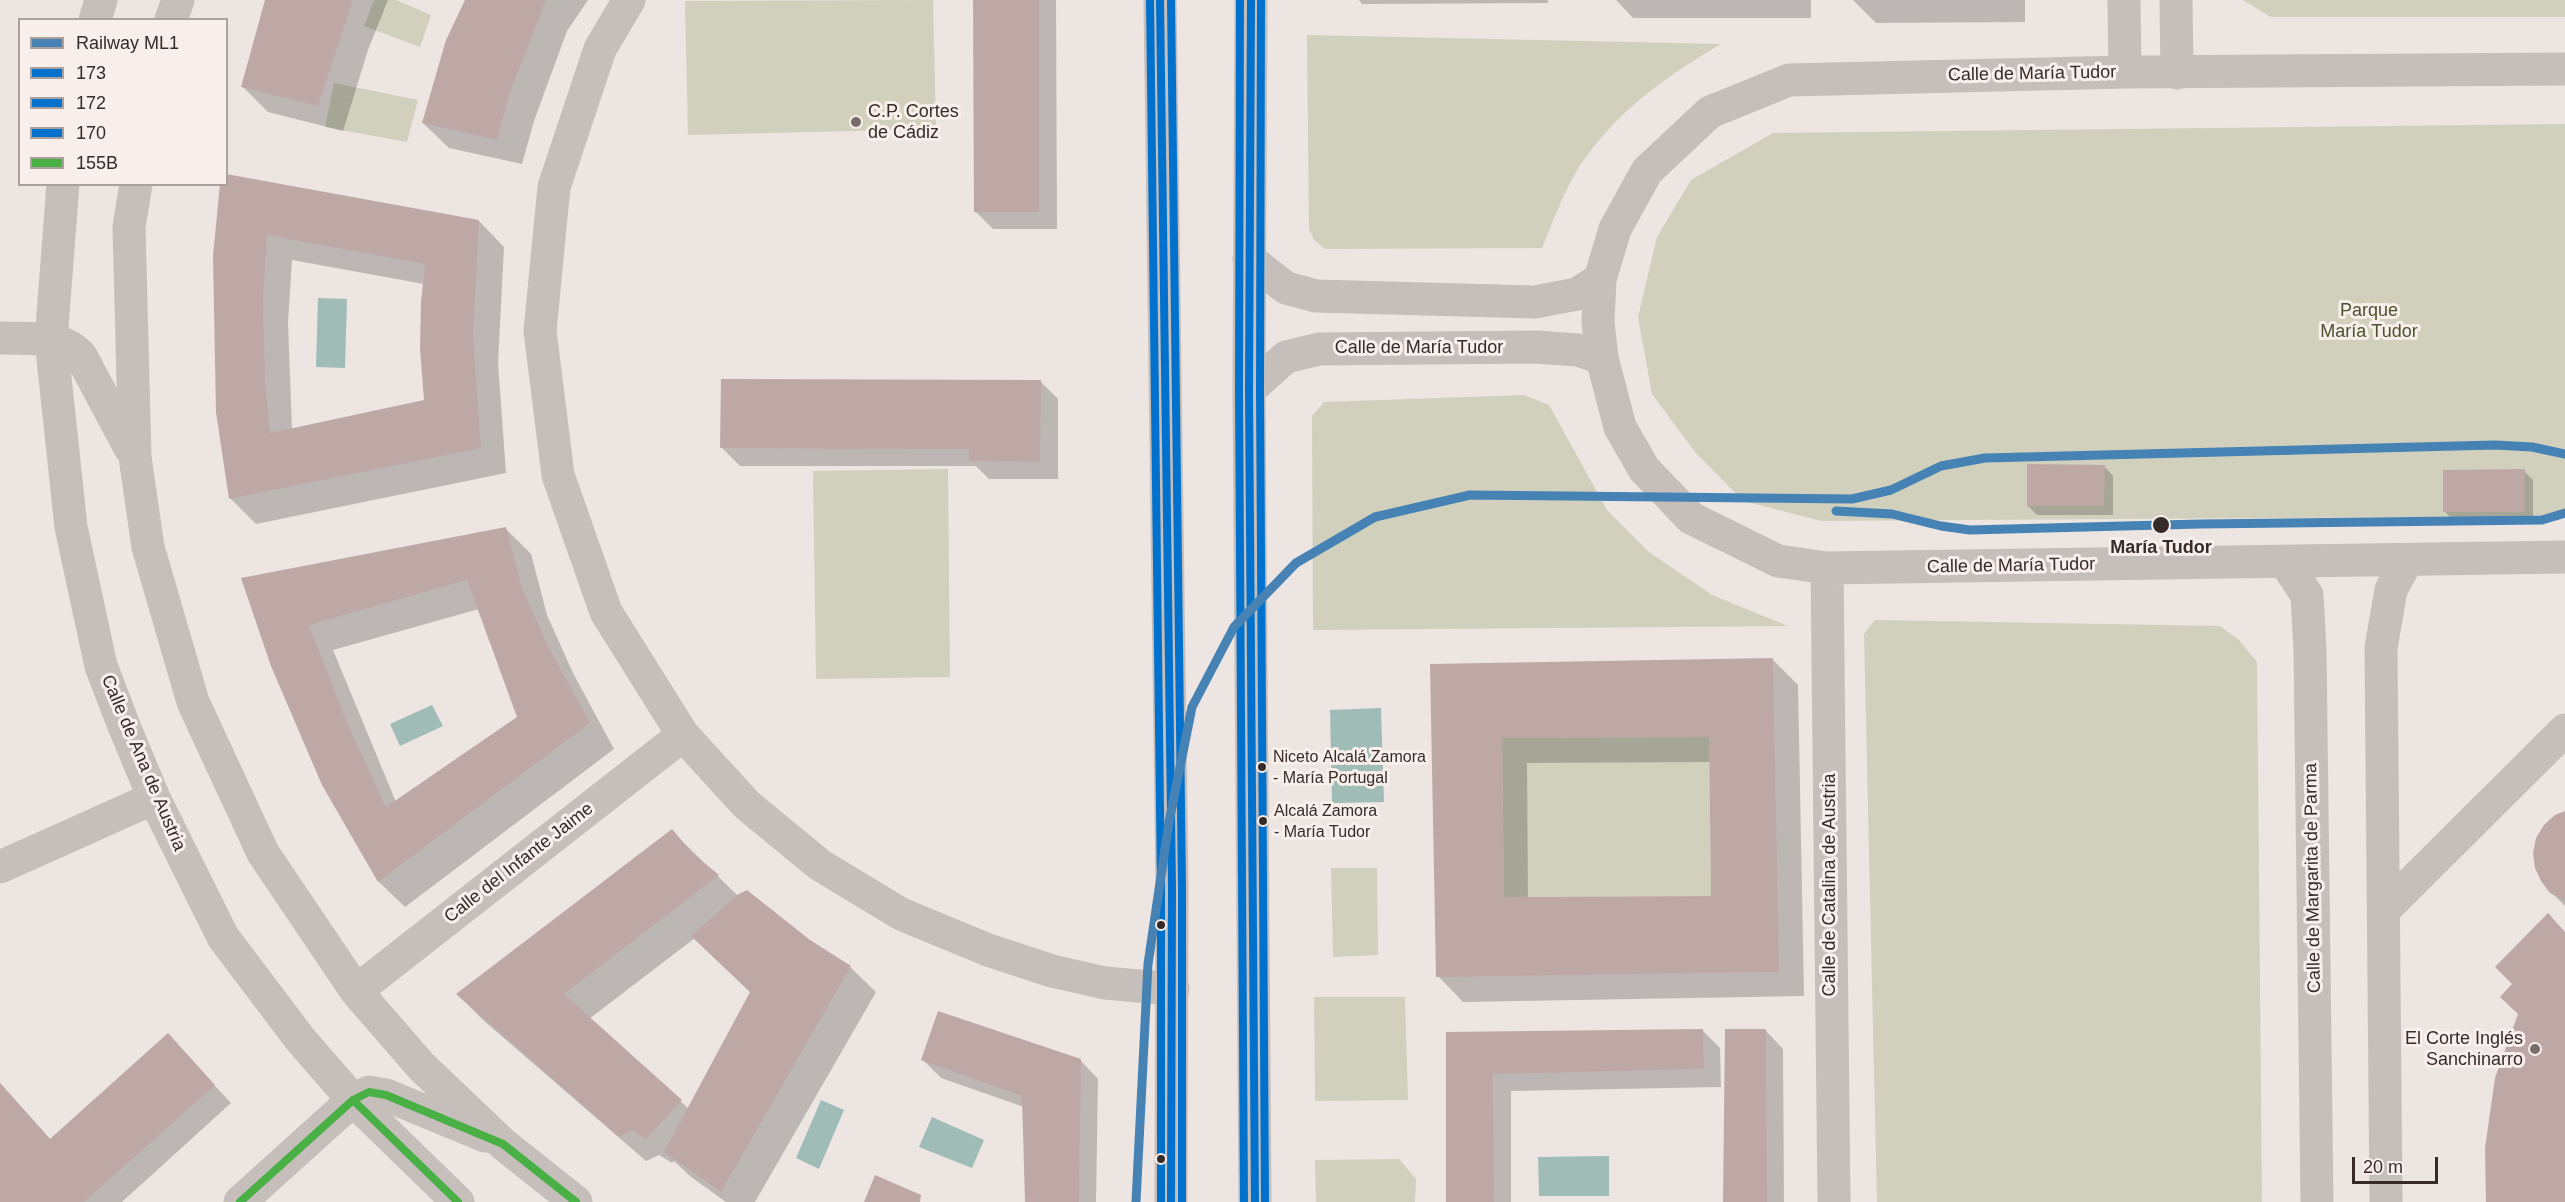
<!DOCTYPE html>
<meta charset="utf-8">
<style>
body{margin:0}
#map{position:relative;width:2565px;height:1202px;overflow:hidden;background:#ece5e2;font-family:Helvetica,sans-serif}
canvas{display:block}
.legend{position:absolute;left:18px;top:18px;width:210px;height:168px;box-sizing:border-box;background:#f8efea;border:2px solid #aaa19d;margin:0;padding:8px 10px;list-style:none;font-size:18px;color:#362b29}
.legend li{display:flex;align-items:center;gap:12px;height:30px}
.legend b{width:30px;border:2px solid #aaa19d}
.scale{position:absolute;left:2352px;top:1157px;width:86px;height:27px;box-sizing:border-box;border:3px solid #362b29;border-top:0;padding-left:8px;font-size:18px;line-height:21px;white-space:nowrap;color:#362b29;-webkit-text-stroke:4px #f8efea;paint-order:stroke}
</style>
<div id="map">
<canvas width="2565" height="1202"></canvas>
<ul class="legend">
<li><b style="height:8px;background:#4682b4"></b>Railway ML1</li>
<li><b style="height:8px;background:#0072ce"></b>173</li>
<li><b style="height:8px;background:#0072ce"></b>172</li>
<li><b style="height:8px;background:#0072ce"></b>170</li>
<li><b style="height:8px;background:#49b046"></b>155B</li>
</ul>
<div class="scale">20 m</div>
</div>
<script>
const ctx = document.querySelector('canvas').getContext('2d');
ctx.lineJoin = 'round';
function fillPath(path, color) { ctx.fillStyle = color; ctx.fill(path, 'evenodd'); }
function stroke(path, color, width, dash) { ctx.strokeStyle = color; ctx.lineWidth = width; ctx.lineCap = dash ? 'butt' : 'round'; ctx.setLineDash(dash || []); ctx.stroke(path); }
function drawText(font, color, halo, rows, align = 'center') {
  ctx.font = font + ' Helvetica,sans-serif'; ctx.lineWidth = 6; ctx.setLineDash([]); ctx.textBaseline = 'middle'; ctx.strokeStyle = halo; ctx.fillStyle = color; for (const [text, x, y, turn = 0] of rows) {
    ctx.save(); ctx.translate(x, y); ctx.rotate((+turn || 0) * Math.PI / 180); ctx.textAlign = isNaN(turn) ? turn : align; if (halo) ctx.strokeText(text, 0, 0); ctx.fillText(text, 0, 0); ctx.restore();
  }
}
fillPath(new Path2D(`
 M 374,0 L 396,0 L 431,15 L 420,47 L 364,26 Z
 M 933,0 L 936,129 L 688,135 L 685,1 Z
 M 2243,0 L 2565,0 L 2565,17 L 2271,17 Z
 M 1307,35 L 1721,44 C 1671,73 1623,107 1588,154 C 1567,181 1555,217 1542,248 L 1325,249 L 1314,240 L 1309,229 Z
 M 334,83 L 418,100 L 407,142 L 325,127 Z
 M 2565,124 L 2565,516 L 1821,521 L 1743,501 L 1695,452 L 1652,394 L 1638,317 L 1657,237 L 1691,180 L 1773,133 Z
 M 1524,395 L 1549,405 L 1607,510 L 1649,552 L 1712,595 L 1788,626 L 1313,630 L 1312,416 L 1324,402 Z
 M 948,469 L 950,677 L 816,679 L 813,471 Z
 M 1875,620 L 2220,626 L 2239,640 L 2257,662 L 2262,1202 L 1877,1202 L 1864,634 Z
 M 1709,737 L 1711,896 L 1504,897 L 1502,738 Z
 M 1331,868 L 1377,868 L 1378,955 L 1333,957 Z
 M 1314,997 L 1405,997 L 1408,1100 L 1315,1101 Z
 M 1399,1159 L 1416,1179 L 1415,1202 L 1316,1202 L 1315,1160 Z`), '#d0d0bd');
fillPath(new Path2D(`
 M 318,298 L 347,299 L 345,368 L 316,367 Z
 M 432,705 L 443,726 L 400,746 L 390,724 Z
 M 1381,708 L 1384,802 L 1332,803 L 1330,710 Z
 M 821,1100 L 844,1110 L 819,1169 L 796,1158 Z
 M 932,1117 L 984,1140 L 972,1168 L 919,1147 Z
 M 1609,1156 L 1609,1196 L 1539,1196 L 1538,1157 Z`), '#a0bcb7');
fillPath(new Path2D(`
 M 267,0 L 388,0 L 368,50 L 343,131 L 268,112 L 243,87 Z
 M 467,0 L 588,0 L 567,31 L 534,121 L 522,164 L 449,148 L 423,123 Z
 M 975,0 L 1056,0 L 1057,229 L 993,229 L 975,211 Z
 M 1359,0 L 1548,0 L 1548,3 L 1362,4 Z
 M 1616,0 L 1811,0 L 1811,18 L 1633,18 Z
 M 1853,0 L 2025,0 L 2025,22 L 1876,23 Z
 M 222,184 L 479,221 L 504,247 L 498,363 L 506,473 L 256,524 L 230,498 ZM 292,260 L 424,284 L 426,401 L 292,430 L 288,322 Z
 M 1040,381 L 1058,399 L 1058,479 L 989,479 L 976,466 L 740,466 L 722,448 Z
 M 2104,466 L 2113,476 L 2113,515 L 2037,515 L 2028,506 Z
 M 2524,471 L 2533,480 L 2533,520 L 2454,521 L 2445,512 Z
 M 505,528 L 531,554 L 547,615 L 573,673 L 614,749 L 405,907 L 379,882 L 324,784 L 243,579 ZM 479,609 L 519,718 L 396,802 L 333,650 Z
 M 1773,660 L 1798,685 L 1804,996 L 1463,1002 L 1438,976 L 1431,665 ZM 1711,762 L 1713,897 L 1528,899 L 1527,763 Z
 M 2565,812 L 2565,906 L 2551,892 Z
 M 672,831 L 738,896 L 850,967 L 876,992 L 755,1202 L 726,1202 L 691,1177 L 674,1161 L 672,1163 L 659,1155 L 646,1161 L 483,1020 L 458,995 ZM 695,938 L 751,993 L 689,1109 L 589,1019 Z
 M 1702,1030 L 1720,1048 L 1721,1087 L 1511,1091 L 1511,1202 L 1448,1202 L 1447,1034 Z
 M 1765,1030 L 1783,1049 L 1784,1202 L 1724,1202 Z
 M 168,1035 L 231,1103 L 122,1202 L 0,1202 L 0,1083 L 51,1140 Z
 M 923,1060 L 1080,1060 L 1098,1079 L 1096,1202 L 1027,1202 L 1024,1107 L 941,1078 Z`), '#0003');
fillPath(new Path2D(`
 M 265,0 L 353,0 L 318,106 L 241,87 Z
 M 465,0 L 546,0 L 509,95 L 497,140 L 422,123 L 446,40 Z
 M 973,0 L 1039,0 L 1039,212 L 974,212 Z
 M 226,174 L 479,220 L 473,337 L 481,448 L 229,499 L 216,412 L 213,256 L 220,184 L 226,184 ZM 267,235 L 425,264 L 421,302 L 420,348 L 424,400 L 270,433 L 265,381 L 263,296 Z
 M 721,379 L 1041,380 L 1040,462 L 969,461 L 969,449 L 720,448 Z
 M 2027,464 L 2105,465 L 2104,506 L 2027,506 Z
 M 2525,469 L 2525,512 L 2443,512 L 2443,470 Z
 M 506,527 L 522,588 L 548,646 L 590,723 L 378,882 L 322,785 L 271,666 L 241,578 ZM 467,580 L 517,717 L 386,807 L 348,725 L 309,625 Z
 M 1773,658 L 1779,972 L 1436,977 L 1430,664 ZM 1709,737 L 1711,896 L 1504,897 L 1502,738 Z
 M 2565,811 L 2565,901 L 2550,893 L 2541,881 L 2535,868 L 2533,853 L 2536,838 L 2544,825 L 2555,815 Z
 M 672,829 L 692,853 L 719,875 L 564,994 L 682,1100 L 646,1139 L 632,1131 L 619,1137 L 456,994 Z
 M 747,890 L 810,940 L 851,966 L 721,1192 L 664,1152 L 750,992 L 691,936 L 737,895 Z
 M 2548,913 L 2565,932 L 2565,1202 L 2486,1202 L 2485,1148 L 2495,1078 L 2518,1014 L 2500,997 L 2512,984 L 2495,967 Z
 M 938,1011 L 1081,1059 L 1079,1202 L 1025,1202 L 1022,1096 L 921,1060 Z
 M 1703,1029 L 1704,1069 L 1493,1074 L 1494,1202 L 1446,1202 L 1446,1032 Z
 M 1725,1029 L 1766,1029 L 1767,1202 L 1723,1202 Z
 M 168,1033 L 215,1085 L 84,1202 L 0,1202 L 0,1083 L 50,1139 Z
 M 875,1175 L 921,1195 L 920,1202 L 864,1202 Z`), '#bea8a5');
stroke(new Path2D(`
 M 629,0 L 600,49 L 554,187 L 540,331 L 558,475 L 606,612 L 683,735 L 747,805 L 820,865 L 901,914 L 988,950 L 1052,971 L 1105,983 L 1173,989
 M 1160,0 L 1172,887 L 1171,1202
 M 1251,0 L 1249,390 L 1255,1202
 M 2124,0 L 2125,72
 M 2176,0 L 2177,73
 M 95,20 L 101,0
 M 171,20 L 178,0
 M 2565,69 L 2125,72 L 1789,80 L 1710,112 L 1647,171 L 1615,229 L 1600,279 L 1598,322 L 1602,358 L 1620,427 L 1644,469 L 1691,518 L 1778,561 L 1827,568 L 2565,557
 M 63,184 L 51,340 L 71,527 L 101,666 L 124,726 L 154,798 L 223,937 L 300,1039 L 353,1100 L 458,1202
 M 136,184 L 129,227 L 135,457 L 148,547 L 193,702 L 263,853 L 356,991 L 421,1066 L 503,1144 L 576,1202
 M 1249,259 L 1286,288 L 1316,296 L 1535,302 L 1577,294 L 1600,279
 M 0,338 C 28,339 61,334 81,356 L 130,448
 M 1249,390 L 1286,357 L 1319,349 L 1536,347 L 1578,350 L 1602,358
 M 2285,562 L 2307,595 L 2310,650 L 2317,1202
 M 1827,568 L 1834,1202
 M 0,867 L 154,798
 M 2385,909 L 2565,730
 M 356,991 L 683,735
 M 240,1202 L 353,1100 L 369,1092 L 386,1095 L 485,1136
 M 2386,1202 L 2381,648 L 2391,590 L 2407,560`), '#c5bebb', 33);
stroke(new Path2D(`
 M 1160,0 L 1172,887 L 1171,1202
 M 1251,0 L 1249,390 L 1255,1202`), '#0072ce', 8);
stroke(new Path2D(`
 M 1150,0 L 1161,887 L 1161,1202
 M 1240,0 L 1239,390 L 1244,1202`), '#0072ce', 8);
stroke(new Path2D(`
 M 1171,0 L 1182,887 L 1182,1202
 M 1261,0 L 1260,390 L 1265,1202`), '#0072ce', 8);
stroke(new Path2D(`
 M 353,1100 L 458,1202
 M 240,1202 L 353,1100 L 369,1092 L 386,1095 L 503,1144 L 576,1202`), '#49b046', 8);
stroke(new Path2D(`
 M 1836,511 L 1892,514 L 1941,526 L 1970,530 L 2200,524 L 2542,520 L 2565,513
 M 1136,1202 L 1148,964 L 1169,822 L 1192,707 L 1234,627 L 1296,563 L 1375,517 L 1470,495 L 1852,499 L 1891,490 L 1941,466 L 1985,458 L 2495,445 L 2532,447 L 2565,454`), '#4682b4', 9);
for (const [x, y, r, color] of [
 [856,122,6,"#766c6a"],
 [2161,525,9,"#362b29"],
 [1262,767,5,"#362b29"],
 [1263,821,5,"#362b29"],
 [1161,925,5,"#362b29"],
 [2535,1049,6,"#766c6a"],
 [1161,1159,5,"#362b29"]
]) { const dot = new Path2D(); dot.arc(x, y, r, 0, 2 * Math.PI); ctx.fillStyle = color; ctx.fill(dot); stroke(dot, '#f8efea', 2); }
drawText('16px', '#362b29', '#f8efea', [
 ["Niceto Alcalá Zamora",1273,758],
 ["- María Portugal",1273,779],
 ["Alcalá Zamora",1274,812],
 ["- María Tudor",1274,833]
], 'left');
drawText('18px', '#362b29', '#f8efea', [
 ["Calle de María Tudor",2032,74,-1],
 ["Calle de María Tudor",1419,348],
 ["Calle de María Tudor",2011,566,-1],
 ["Calle de Ana de Austria",143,763,67],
 ["Calle del Infante Jaime",519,863,-38],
 ["Calle de Margarita de Parma",2313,878,-91],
 ["Calle de Catalina de Austria",1830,885,-90]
]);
drawText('18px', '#362b29', '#f8efea', [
 ["C.P. Cortes",868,112],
 ["de Cádiz",868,133],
 ["El Corte Inglés",2523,1039,"right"],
 ["Sanchinarro",2523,1060,"right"]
], 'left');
drawText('18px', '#4b522f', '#f8efea', [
 ["Parque",2369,311],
 ["María Tudor",2369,332]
]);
drawText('bold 18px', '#362b29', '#f8efea', [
 ["María Tudor",2161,548]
]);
</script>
